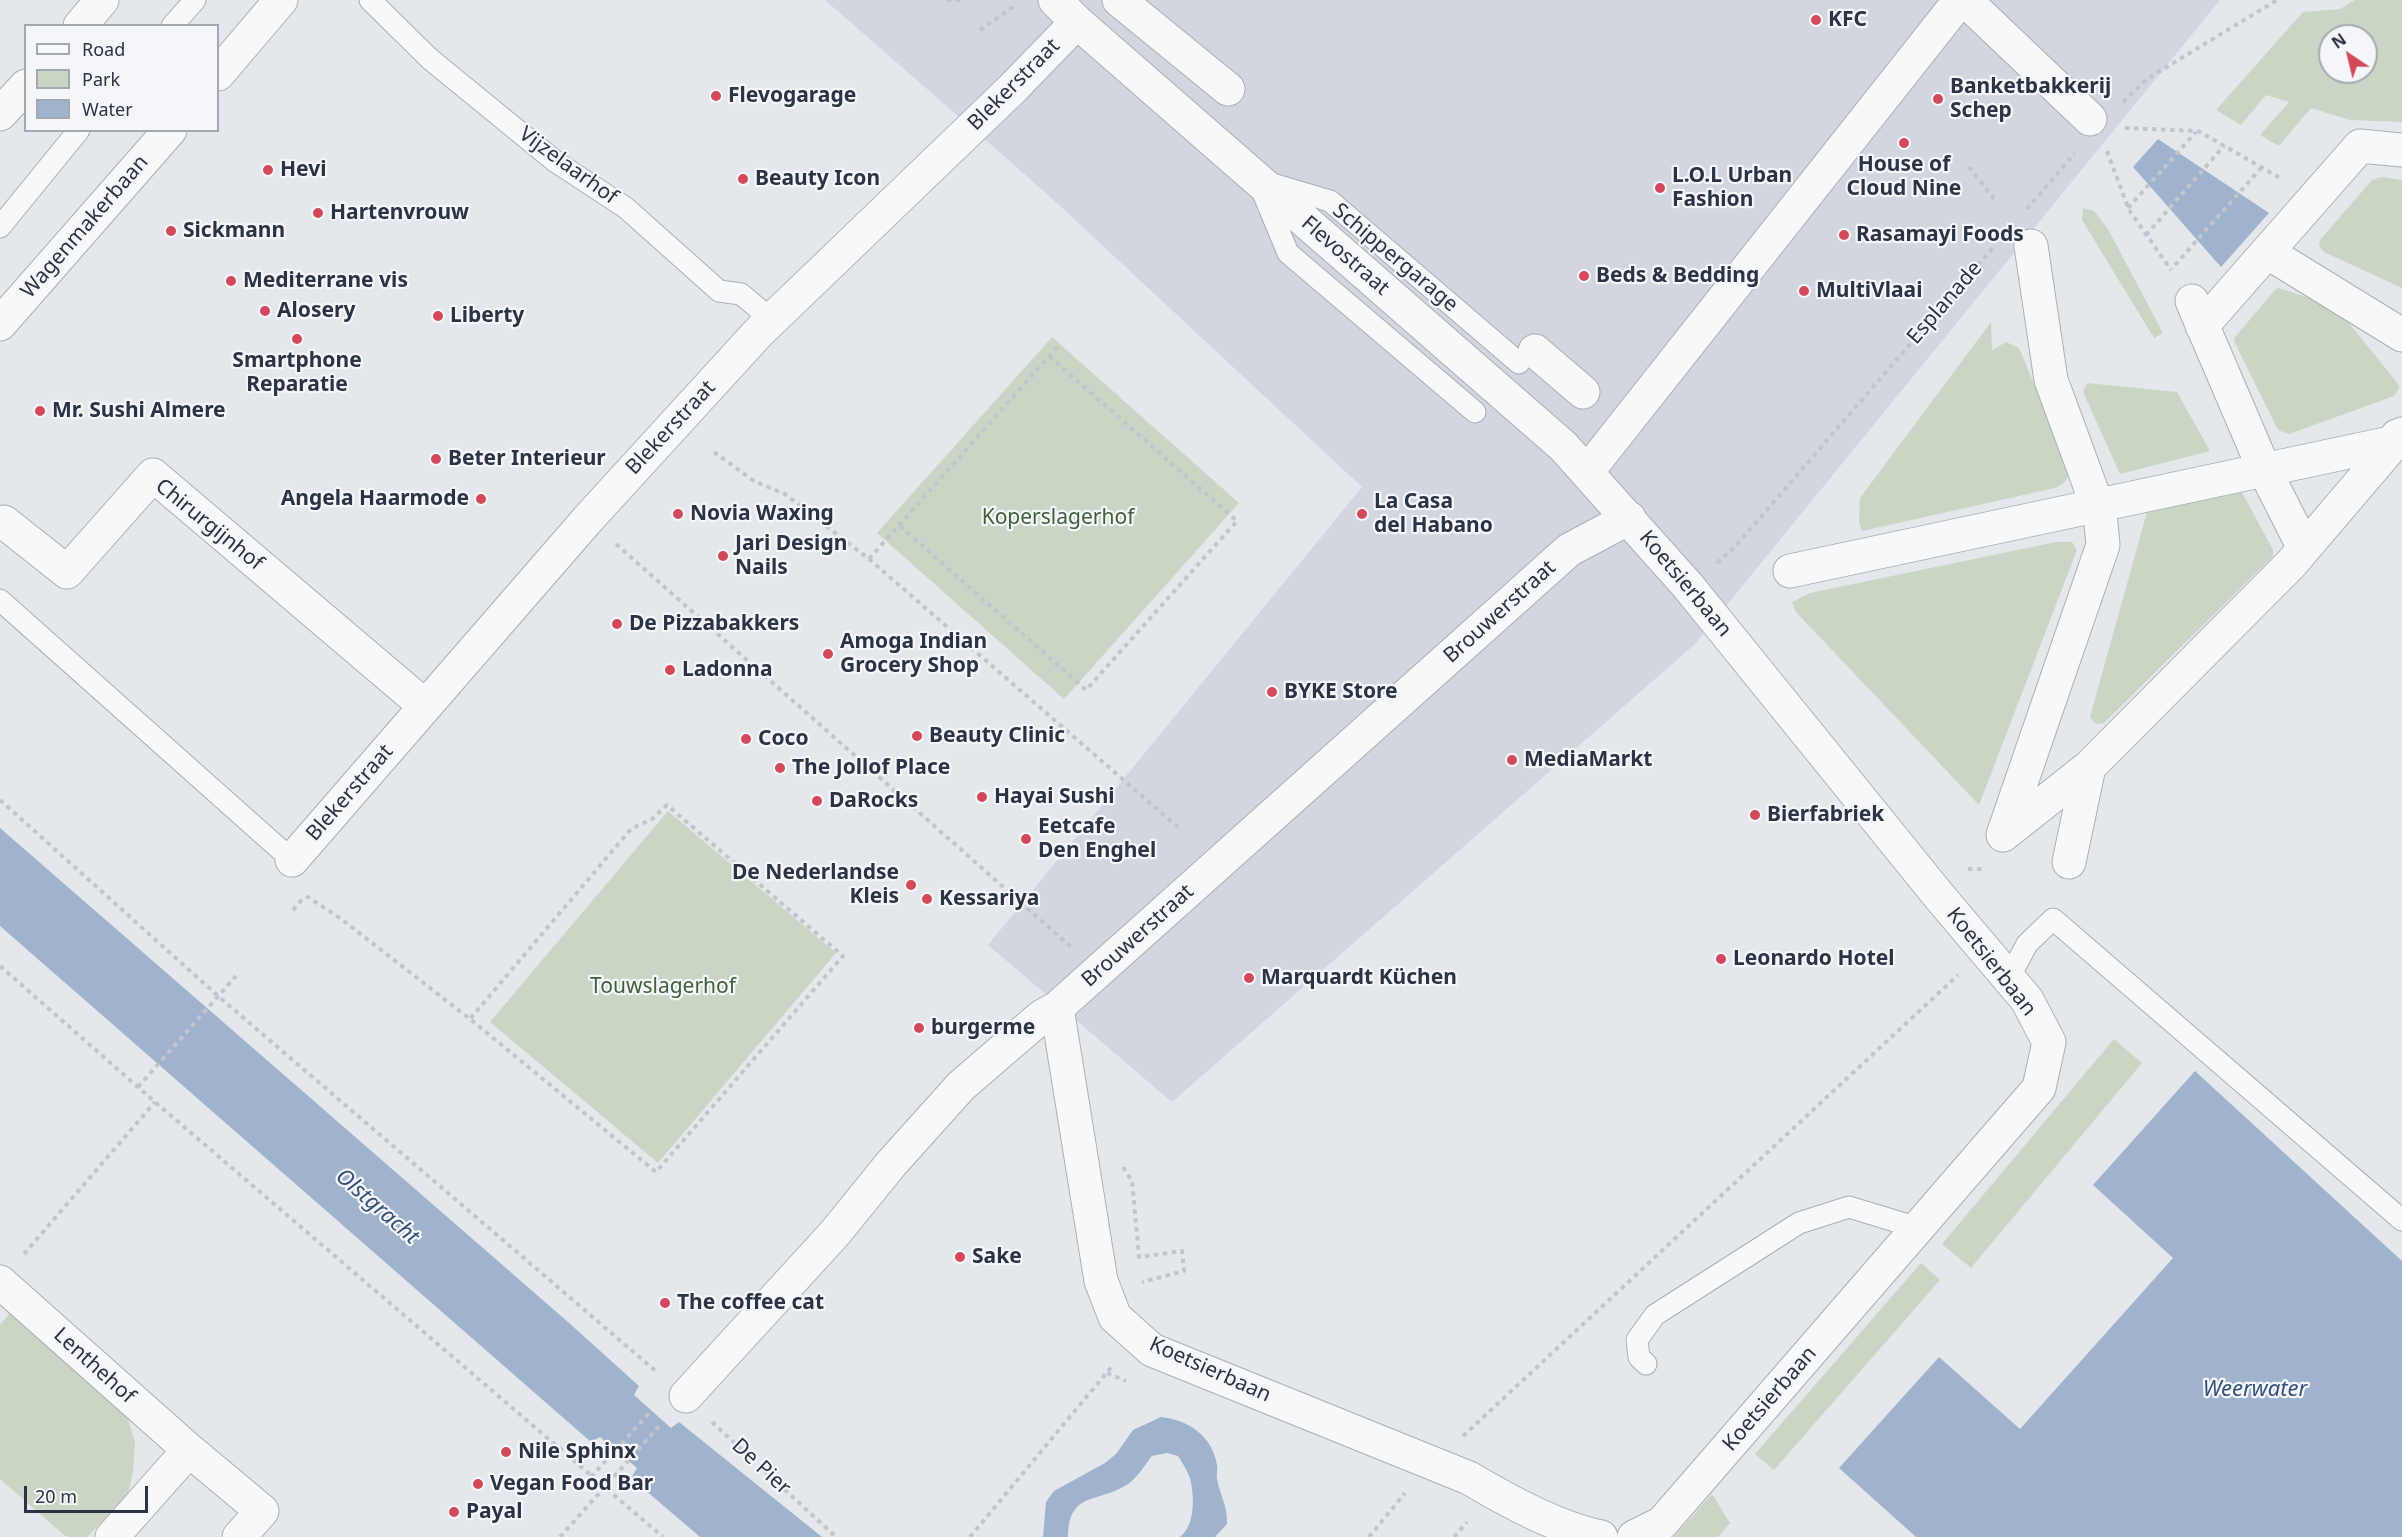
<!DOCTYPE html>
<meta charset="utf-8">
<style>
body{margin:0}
#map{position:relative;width:2402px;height:1537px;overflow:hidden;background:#e4e7ec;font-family:"Noto Sans",sans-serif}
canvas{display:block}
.legend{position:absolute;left:24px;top:24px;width:195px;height:108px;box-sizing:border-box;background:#f4f6f9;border:2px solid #a4a8b1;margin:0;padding:8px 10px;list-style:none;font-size:18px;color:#2b3445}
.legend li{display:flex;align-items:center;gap:12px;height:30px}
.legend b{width:30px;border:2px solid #a4a8b1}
.north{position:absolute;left:2318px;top:24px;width:60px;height:60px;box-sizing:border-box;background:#f4f6f9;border:2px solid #a4a8b1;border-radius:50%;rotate:325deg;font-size:16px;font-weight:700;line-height:24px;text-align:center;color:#2b3445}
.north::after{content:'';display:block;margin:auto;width:21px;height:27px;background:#d1495b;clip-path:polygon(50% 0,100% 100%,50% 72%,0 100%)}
.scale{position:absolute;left:24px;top:1486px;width:124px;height:27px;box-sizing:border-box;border:3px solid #2b3445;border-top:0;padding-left:8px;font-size:18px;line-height:21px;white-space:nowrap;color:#2b3445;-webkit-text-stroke:4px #f4f6f9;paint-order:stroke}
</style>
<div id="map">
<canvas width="2402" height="1537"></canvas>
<ul class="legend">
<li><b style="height:8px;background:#f7f8fa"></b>Road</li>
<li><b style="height:16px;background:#c9d6c5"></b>Park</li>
<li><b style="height:16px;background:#9fb4cc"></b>Water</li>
</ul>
<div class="north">N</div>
<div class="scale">20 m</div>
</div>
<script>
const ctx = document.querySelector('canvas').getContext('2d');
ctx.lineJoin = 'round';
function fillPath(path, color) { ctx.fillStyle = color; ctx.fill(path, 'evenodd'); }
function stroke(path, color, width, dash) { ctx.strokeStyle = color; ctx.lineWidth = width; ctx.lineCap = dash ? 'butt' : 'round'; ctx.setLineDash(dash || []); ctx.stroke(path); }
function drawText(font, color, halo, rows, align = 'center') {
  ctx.font = font + ' "Noto Sans",sans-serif'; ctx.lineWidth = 4.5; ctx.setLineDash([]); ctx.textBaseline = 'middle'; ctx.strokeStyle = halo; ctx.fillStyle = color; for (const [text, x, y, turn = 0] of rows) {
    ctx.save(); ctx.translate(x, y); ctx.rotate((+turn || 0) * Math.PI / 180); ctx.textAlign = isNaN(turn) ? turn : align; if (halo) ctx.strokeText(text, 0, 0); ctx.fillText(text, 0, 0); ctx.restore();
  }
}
fillPath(new Path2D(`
 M 825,0 L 2220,0 L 1695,644 L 1172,1102 L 988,945 L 1362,487 L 1046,193 Z`), '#d2d6de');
fillPath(new Path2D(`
 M 2355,0 L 2402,0 L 2402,122 L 2350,120 L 2311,108 L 2279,146 L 2260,135 L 2289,102 L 2266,95 L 2241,125 L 2216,110 L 2303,12 L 2340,9 ZM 2330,36 L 2366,36 L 2366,72 L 2330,72 Z
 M 2381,177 L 2402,180 L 2402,288 L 2324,252 L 2319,246 L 2320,240 L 2372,180 Z
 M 2083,208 L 2094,211 L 2108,229 L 2163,333 L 2154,338 L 2082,220 Z
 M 2279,288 L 2336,307 L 2399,385 L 2399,389 L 2394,396 L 2289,434 L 2278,430 L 2234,341 L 2235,337 L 2275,290 Z
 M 1991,322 L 1992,350 L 2006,342 L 2019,348 L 2069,467 C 2069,479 2066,483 2055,488 L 1862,531 L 1859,522 L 1860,498 Z
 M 1052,337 L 1239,503 L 1064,699 L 877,533 Z
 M 2087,383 L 2177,392 L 2210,451 L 2120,474 L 2083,392 Z
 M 2236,493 L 2242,493 L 2245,498 L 2273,550 L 2273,556 L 2104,723 L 2096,724 L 2090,717 L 2147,512 Z
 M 2056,542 L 2072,542 L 2077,550 L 1979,805 L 1796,612 L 1792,602 L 1810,593 Z
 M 668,811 L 836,953 L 658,1163 L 490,1022 Z
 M 2114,1039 L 2142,1063 L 1971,1268 L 1942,1244 Z
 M 1921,1263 L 1940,1280 L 1774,1470 L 1755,1454 Z
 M 11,1311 L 113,1399 L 128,1420 L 135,1442 L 133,1471 L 128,1495 L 87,1537 L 69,1537 L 64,1535 L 0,1479 L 0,1325 Z
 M 1712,1494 L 1730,1523 L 1718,1537 L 1674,1537 Z`), '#c9d6c5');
fillPath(new Path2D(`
 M 2158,139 L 2269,213 L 2221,267 L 2133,167 Z
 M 0,828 L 568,1322 L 639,1386 L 634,1395 L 671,1428 L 679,1422 L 822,1537 L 700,1537 L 631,1478 L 637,1468 L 600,1437 L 591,1442 L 0,926 Z
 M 2195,1071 L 2402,1261 L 2402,1537 L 1916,1537 L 1839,1468 L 1939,1357 L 2020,1429 L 2173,1258 L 2093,1185 Z
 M 1161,1417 C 1188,1420 1212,1435 1217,1465 C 1218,1469 1216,1474 1217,1479 C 1220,1495 1228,1507 1227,1524 L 1215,1537 L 1180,1537 C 1195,1525 1194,1500 1191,1482 C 1189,1473 1183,1464 1178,1456 L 1167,1453 L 1152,1456 C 1144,1466 1138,1477 1128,1484 C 1098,1504 1069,1490 1068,1537 L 1043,1537 L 1046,1502 L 1054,1491 L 1105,1463 L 1116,1454 L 1133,1430 Z`), '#9fb4cc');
const lane = new Path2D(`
 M 370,0 L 430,59 L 556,162 L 626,208 L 719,291 L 741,294 L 772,320
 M 172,26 L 195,0
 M 1269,183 L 1330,201 L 1519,363
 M 1261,188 L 1288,253 L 1475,412
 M 0,227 L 79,130
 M 0,600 L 292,860
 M 2009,978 L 2027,944 L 2053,919 L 2402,1220
 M 1646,1364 L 1639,1357 L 1637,1340 L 1655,1315 L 1799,1223 L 1849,1207 L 1918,1228`);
const street = new Path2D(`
 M 1055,0 L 1077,22 L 1563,446 L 1688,586 L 1939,896 L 2027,1000 L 2049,1042 L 2039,1088 L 1662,1523 L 1634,1537
 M 1119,0 L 1228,89
 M 1965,0 L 2090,119
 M 80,26 L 102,0
 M 218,74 L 281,0
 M 0,114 L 26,86
 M 2267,252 L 2402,335
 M 2192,301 L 2264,469 L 2304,548
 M 0,324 L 170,130
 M 2202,326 L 2360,146 L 2402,150
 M 1535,351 L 1583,392
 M 1587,472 L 1960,0
 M 4,522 L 67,572 L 153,475 L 425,706
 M 1790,571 L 2395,442 L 2402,434
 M 2003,835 L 2103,545 L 2100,513 L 2051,380 L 2031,246
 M 2003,835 L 2089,767 L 2291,564 L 2395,442 L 2397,436
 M 292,860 L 588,519 L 758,333 L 1012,89 L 1077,22
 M 2069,862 L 2089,767
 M 1057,1008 L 1101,1281 L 1115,1317 L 1152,1350 L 1469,1478 C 1508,1501 1557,1528 1601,1537
 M 0,1282 L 189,1450 L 262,1511 L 239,1537
 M 686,1396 L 835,1233 L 891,1164 L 961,1086 L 1041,1017 L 1057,1008 L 1569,550 L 1629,518
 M 112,1537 L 189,1450`);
stroke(lane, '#a9aeb7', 23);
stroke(street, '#a9aeb7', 35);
stroke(new Path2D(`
 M 947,0 L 960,0
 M 980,30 L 1017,4
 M 2123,102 L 2147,79 L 2277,0
 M 2125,128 L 2198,131 L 2282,179
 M 2107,151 L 2129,210 L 2171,270
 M 1969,167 L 1994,199
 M 2128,208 L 2196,132
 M 2027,209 L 2075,153
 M 2146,235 L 2224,146
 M 2175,265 L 2261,168
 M 714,452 L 754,481 L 785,494 L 869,559 L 1180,829
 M 900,526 L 1086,690 L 1237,521 L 1049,356
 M 616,544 L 1071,947
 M 869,559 L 1060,344
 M 1717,563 L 1734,548 L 1993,248
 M 0,800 L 218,996 L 658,1373
 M 1968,869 L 1984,869
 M 306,896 L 340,918 L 470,1019 L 656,1172 L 843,956 L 667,805 L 652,819 L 631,829 L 470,1019
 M 293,910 L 304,897
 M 0,966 L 155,1102 L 663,1537
 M 138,1087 L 236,976
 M 1123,1167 L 1132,1181 L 1139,1257 L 1182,1251 L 1184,1271 L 1142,1282
 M 24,1254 L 155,1102
 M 1107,1373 L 1126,1381
 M 712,1422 L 836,1537
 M 1463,1436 L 1958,975
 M 591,1477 L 651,1411
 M 560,1537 L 661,1424
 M 970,1537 L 1113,1365
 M 1369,1537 L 1405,1493
 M 1454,1537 L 1467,1522`), '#c2c5cb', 4, [4.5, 4.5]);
stroke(lane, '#f7f8fa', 21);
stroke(street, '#f7f8fa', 33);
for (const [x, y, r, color] of [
 [1816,20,6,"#d1495b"],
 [716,96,6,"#d1495b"],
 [1938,99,6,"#d1495b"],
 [1904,143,6,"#d1495b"],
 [268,170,6,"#d1495b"],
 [743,179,6,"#d1495b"],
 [1660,188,6,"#d1495b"],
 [318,213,6,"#d1495b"],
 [171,231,6,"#d1495b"],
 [1844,235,6,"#d1495b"],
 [1584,276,6,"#d1495b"],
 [231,281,6,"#d1495b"],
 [1804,291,6,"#d1495b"],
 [265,311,6,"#d1495b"],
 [438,316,6,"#d1495b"],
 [297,339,6,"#d1495b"],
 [40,411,6,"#d1495b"],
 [436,459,6,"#d1495b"],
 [481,499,6,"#d1495b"],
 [678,514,6,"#d1495b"],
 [1362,514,6,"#d1495b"],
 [723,556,6,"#d1495b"],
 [617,624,6,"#d1495b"],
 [828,654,6,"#d1495b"],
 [670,670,6,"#d1495b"],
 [1272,692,6,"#d1495b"],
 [917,736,6,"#d1495b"],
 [746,739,6,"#d1495b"],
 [1512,760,6,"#d1495b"],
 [780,768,6,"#d1495b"],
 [982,797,6,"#d1495b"],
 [817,801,6,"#d1495b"],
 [1755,815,6,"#d1495b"],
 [1026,839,6,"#d1495b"],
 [911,885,6,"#d1495b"],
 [927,899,6,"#d1495b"],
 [1721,959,6,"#d1495b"],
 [1249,978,6,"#d1495b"],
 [919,1028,6,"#d1495b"],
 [960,1257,6,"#d1495b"],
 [665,1303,6,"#d1495b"],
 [506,1452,6,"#d1495b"],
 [478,1484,6,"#d1495b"],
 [454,1512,6,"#d1495b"]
]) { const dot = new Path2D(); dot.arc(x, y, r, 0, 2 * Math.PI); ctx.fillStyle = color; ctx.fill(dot); stroke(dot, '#f4f6f9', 2); }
drawText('bold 21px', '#2b3445', '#f4f6f9', [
 ["KFC",1828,20],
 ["Banketbakkerij",1950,87],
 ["Schep",1950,111],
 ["Flevogarage",728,96],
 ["House of",1904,165,"center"],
 ["Cloud Nine",1904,189,"center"],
 ["Hevi",280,170],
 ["L.O.L Urban",1672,176],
 ["Fashion",1672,200],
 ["Beauty Icon",755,179],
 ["Hartenvrouw",330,213],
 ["Sickmann",183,231],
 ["Rasamayi Foods",1856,235],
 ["Beds & Bedding",1596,276],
 ["Mediterrane vis",243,281],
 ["MultiVlaai",1816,291],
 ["Alosery",277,311],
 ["Liberty",450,316],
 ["Smartphone",297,361,"center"],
 ["Reparatie",297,385,"center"],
 ["Mr. Sushi Almere",52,411],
 ["Beter Interieur",448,459],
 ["Angela Haarmode",469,499,"right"],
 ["La Casa",1374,502],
 ["del Habano",1374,526],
 ["Novia Waxing",690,514],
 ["Jari Design",735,544],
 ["Nails",735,568],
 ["De Pizzabakkers",629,624],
 ["Amoga Indian",840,642],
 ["Grocery Shop",840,666],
 ["Ladonna",682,670],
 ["BYKE Store",1284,692],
 ["Beauty Clinic",929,736],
 ["Coco",758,739],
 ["MediaMarkt",1524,760],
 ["The Jollof Place",792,768],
 ["Hayai Sushi",994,797],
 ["DaRocks",829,801],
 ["Bierfabriek",1767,815],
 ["Eetcafe",1038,827],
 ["Den Enghel",1038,851],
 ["De Nederlandse",899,873,"right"],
 ["Kleis",899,897,"right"],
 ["Kessariya",939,899],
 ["Leonardo Hotel",1733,959],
 ["Marquardt Küchen",1261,978],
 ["burgerme",931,1028],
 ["Sake",972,1257],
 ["The coffee cat",677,1303],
 ["Nile Sphinx",518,1452],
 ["Vegan Food Bar",490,1484],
 ["Payal",466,1512]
], 'left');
drawText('21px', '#2b3445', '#f4f6f9', [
 ["Blekerstraat",1014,85,-45],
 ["Vijzelaarhof",568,166,36],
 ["Wagenmakerbaan",85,227,-49],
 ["Flevostraat",1345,256,41],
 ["Schippergarage",1395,258,40],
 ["Esplanade",1945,303,-49],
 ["Blekerstraat",671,428,-47],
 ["Chirurgijnhof",209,525,39],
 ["Koetsierbaan",1685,584,50],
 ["Brouwerstraat",1500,612,-42],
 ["Blekerstraat",350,793,-49],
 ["Brouwerstraat",1138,936,-42],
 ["Koetsierbaan",1991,962,52],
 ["Lenthehof",94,1366,42],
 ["Koetsierbaan",1210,1370,24],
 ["Koetsierbaan",1770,1399,-49],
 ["De Pier",761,1467,43]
]);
drawText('21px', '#3f6138', '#f4f6f9', [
 ["Koperslagerhof",1058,518],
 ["Touwslagerhof",663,987]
]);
drawText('italic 22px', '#34527a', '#f4f6f9', [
 ["Olstgracht",377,1207,41],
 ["Weerwater",2255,1390]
]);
</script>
